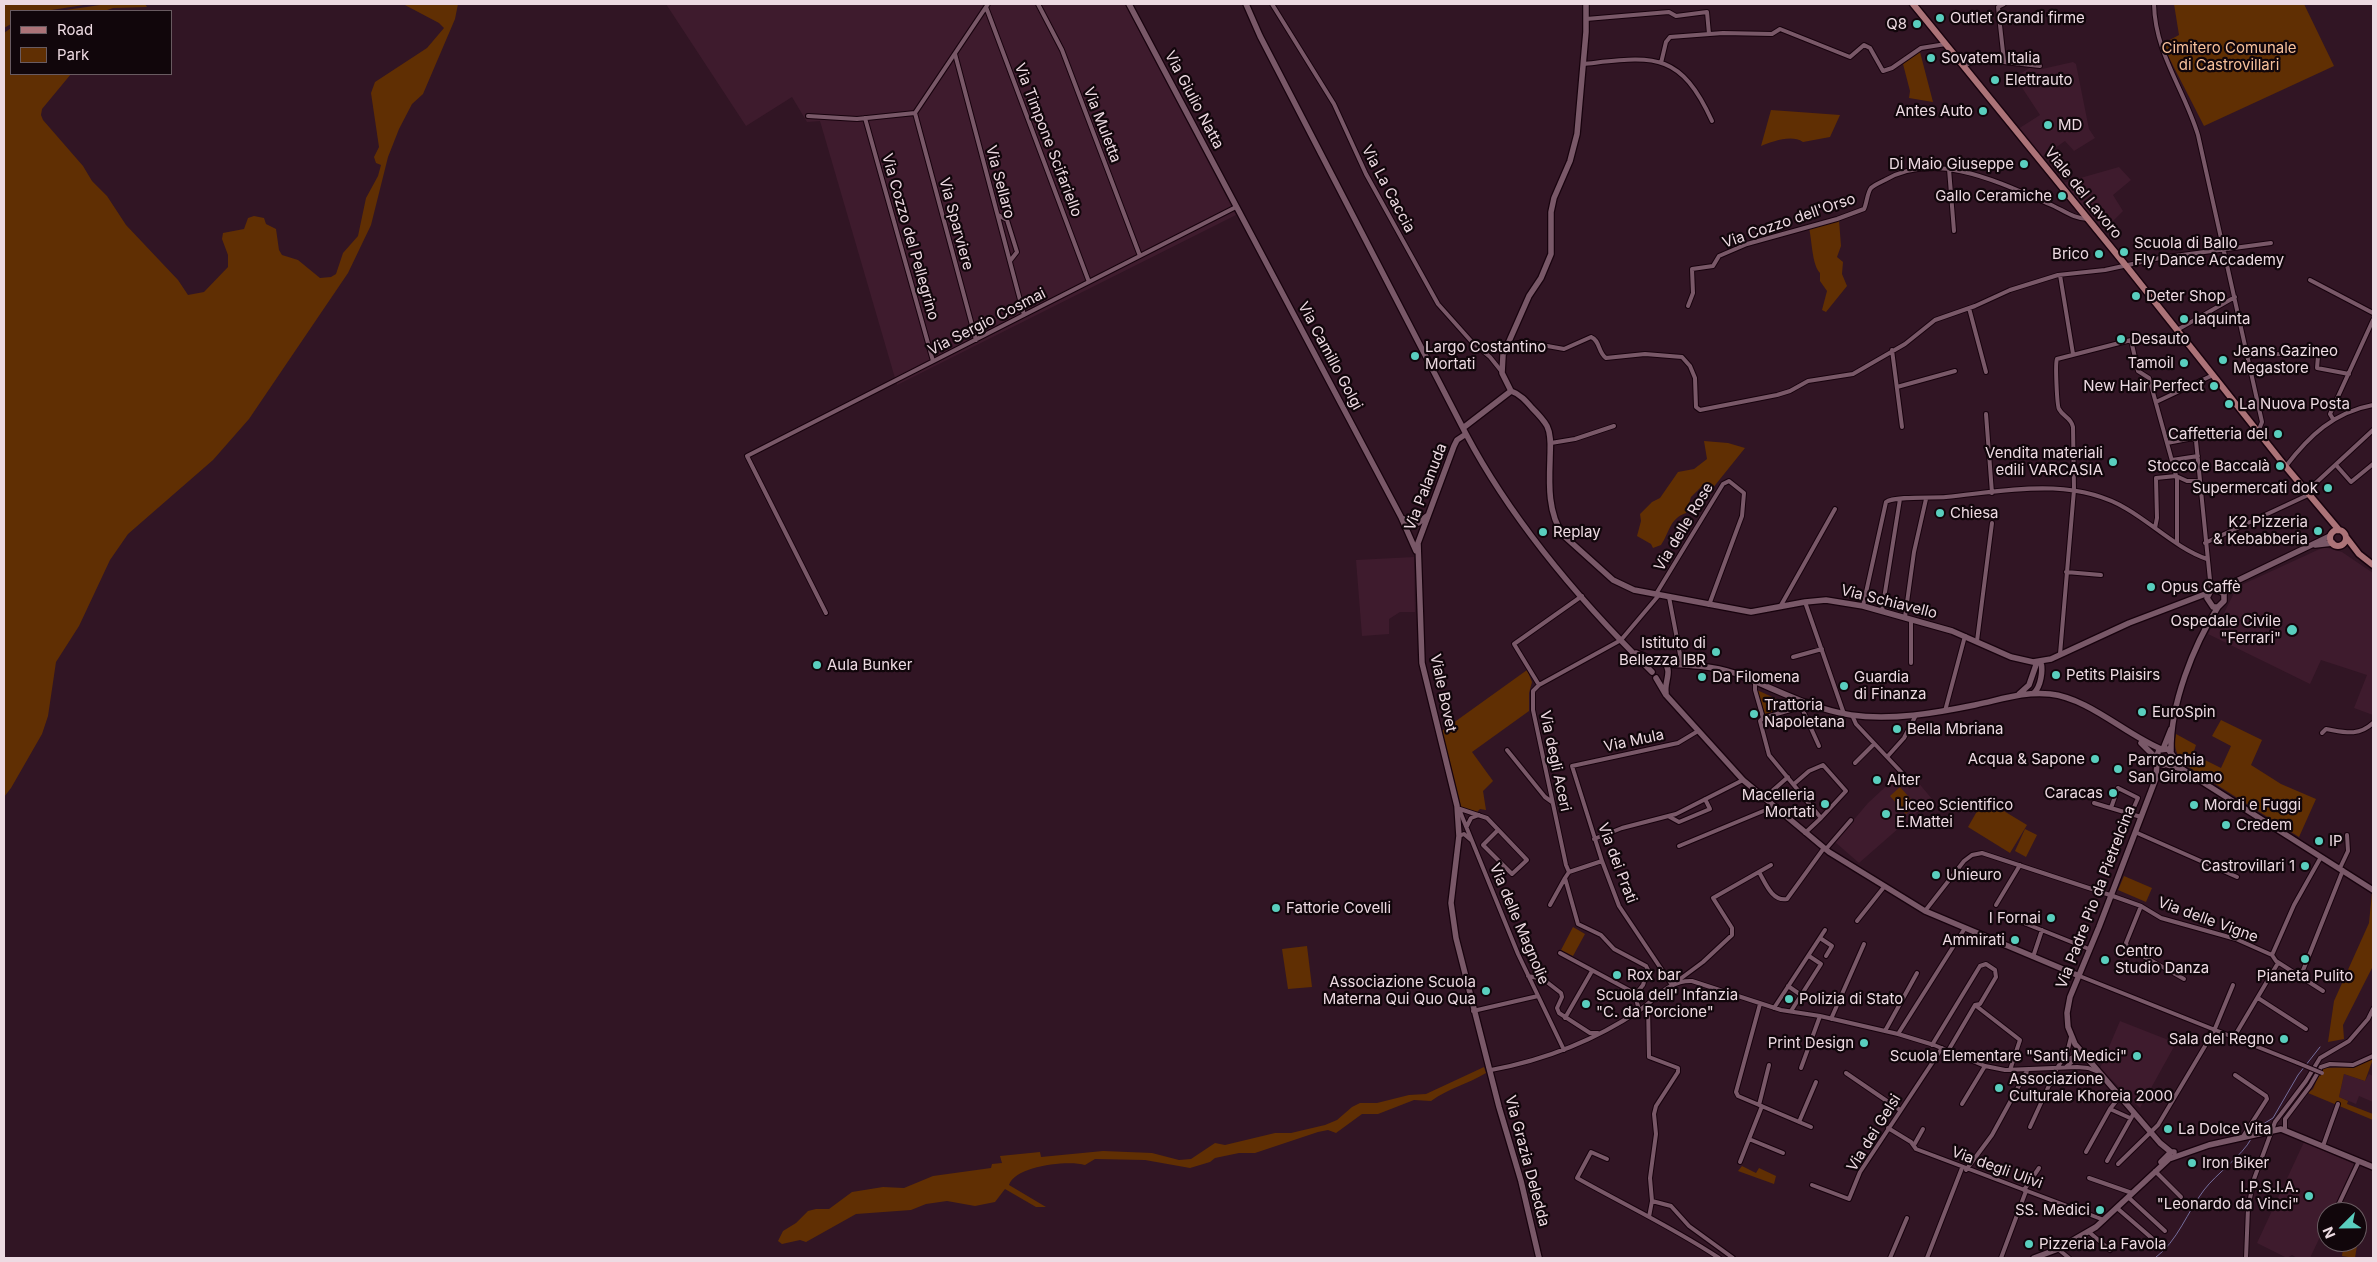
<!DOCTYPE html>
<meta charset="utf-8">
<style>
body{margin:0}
#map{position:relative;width:2377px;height:1262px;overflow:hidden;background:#311524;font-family:Inter,sans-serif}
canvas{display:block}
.frame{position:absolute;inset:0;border:5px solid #eddae2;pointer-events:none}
.legend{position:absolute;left:10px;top:10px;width:162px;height:65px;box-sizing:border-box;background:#11060b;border:1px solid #695b61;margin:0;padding:6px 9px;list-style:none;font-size:15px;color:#eddae2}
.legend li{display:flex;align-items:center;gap:10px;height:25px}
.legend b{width:25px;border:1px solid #695b61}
.north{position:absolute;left:2317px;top:1202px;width:50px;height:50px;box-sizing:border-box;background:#11060b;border:1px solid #695b61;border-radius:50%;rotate:247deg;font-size:14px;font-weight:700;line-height:20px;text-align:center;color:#eddae2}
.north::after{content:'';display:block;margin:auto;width:18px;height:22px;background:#59cebe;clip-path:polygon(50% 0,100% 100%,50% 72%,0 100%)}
</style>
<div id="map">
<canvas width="2377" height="1262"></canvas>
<div class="frame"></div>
<ul class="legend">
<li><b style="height:6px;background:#ac7378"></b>Road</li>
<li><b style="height:14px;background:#602f03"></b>Park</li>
</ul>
<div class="north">N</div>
</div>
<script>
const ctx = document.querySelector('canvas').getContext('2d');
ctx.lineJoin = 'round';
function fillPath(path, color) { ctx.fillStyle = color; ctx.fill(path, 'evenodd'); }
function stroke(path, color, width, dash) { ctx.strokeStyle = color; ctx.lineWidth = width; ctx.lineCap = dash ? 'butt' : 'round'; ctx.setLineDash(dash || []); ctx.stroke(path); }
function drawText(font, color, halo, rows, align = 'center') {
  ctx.font = font + ' Inter,sans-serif'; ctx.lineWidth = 4.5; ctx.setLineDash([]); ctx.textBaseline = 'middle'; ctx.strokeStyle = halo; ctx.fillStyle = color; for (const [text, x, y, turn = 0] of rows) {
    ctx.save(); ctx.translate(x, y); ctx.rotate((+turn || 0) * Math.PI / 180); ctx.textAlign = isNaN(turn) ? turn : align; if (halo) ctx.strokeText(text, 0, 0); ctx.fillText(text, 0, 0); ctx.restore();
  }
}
fillPath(new Path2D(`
 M 666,4 L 1125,4 L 1236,215 L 897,385 L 820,121 L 807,122 L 792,97 L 746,126 Z
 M 2073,62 L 2076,64 L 2089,129 L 2095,138 L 2074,151 L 2065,141 L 2041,158 L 2018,129 L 2040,115 L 2015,77 L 2031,67 L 2042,69 Z
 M 2119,167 L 2131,180 L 2113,195 L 2123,211 L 2104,230 L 2063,183 Z
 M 2324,547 L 2342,552 L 2373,573 L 2373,715 L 2354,708 L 2367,675 L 2321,660 L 2310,684 L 2208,634 L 2212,626 L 2219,623 L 2237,587 Z
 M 1414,557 L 1415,612 L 1400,612 L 1389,619 L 1389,634 L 1362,636 L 1356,560 Z
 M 1895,778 L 1910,789 L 1917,781 L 1932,799 L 1859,863 L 1835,842 L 1868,803 Z
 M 2120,1021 L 2176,1043 L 2140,1108 L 2100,1068 Z
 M 2344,1074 L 2365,1081 L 2369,1074 L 2373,1076 L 2373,1102 L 2359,1096 L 2356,1104 L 2339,1097 Z
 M 2304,1142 L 2354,1164 L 2332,1212 L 2327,1212 L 2327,1222 L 2310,1258 L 2297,1258 L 2292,1255 L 2287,1258 L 2257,1243 Z`), '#3e1b2d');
fillPath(new Path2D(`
 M 4,4 L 90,4 L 45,11 L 11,11 L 11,24 L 4,28 Z
 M 107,4 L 145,4 L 147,7 L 113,8 L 104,11 L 59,11 Z
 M 403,4 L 458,4 L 455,19 L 423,94 L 412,104 L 399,129 L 388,157 L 371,225 L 348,273 L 249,419 L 213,460 L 128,534 L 110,560 L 79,626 L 56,662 L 48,716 L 42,734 L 11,788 L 4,797 L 4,33 L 11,28 L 11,74 L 71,74 L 42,109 L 41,115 L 43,120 L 83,166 L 92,181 L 107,196 L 126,225 L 178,280 L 188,295 L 204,292 L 228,267 L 228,255 L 222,239 L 223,233 L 244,229 L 248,218 L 254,216 L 264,218 L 266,224 L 276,229 L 279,250 L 282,255 L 298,260 L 320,278 L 331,277 L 336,274 L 343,253 L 358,236 L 366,198 L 378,176 L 381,165 L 376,163 L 374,157 L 379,147 L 371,93 L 375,82 L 427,48 L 444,28 L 439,23 Z
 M 2174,4 L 2304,4 L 2334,66 L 2204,126 L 2162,44 L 2179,35 Z
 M 1920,52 L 1933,102 L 1909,98 L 1910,91 L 1903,64 Z
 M 1771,110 L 1840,115 L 1830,137 L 1803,142 C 1791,134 1772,142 1761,146 Z
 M 1839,220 L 1841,246 L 1837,257 L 1843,262 L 1842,274 L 1847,286 L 1826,312 L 1822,310 L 1827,291 L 1820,281 L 1820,273 C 1812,265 1812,240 1809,228 Z
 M 1704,441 L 1728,443 L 1745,448 L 1712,489 L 1704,484 L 1691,497 L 1686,513 C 1669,519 1670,532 1661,545 L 1653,548 L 1651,544 L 1637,536 L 1641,521 L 1640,514 L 1652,502 L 1660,498 L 1678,472 L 1694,469 L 1707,459 Z
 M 1527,670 L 1532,682 L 1529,693 L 1529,711 L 1472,752 L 1493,781 L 1483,791 L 1486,810 L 1480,809 L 1477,812 L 1461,807 L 1442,731 Z
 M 1757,690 L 1794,707 L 1765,714 Z
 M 2221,720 L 2262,740 L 2251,765 L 2281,784 L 2316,799 L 2299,837 L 2187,766 C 2177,757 2173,748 2176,734 L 2196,745 L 2193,754 L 2221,768 L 2231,746 L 2212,736 Z
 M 1900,787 L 1916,805 L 1906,814 L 1890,796 Z
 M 1984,799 L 2027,825 L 2010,853 L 1968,827 Z
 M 2025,829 L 2037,835 L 2026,857 L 2015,851 Z
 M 2124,876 L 2152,888 L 2146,902 L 2118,890 Z
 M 2373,882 L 2373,966 L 2343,1025 L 2344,1039 L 2328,1042 L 2334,1001 L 2369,923 Z
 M 1573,927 L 1585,934 L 1573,956 L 1561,950 Z
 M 1307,946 L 1312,987 L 1288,989 L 1282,949 Z
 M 2373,1059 L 2365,1081 L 2344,1074 L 2339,1097 L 2348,1101 L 2347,1104 L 2373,1114 L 2373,1120 L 2308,1093 L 2313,1089 L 2322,1068 L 2353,1067 Z
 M 1484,1067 L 1486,1073 C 1468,1084 1449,1088 1431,1101 L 1414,1100 L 1378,1114 L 1362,1114 L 1336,1133 L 1328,1130 L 1318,1132 L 1255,1153 L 1239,1153 L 1215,1158 L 1210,1162 L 1190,1168 L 1145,1160 L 1095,1159 L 1085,1165 C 1068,1160 1015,1166 1009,1185 L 1046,1207 L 1036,1207 L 1005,1189 L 995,1202 L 975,1206 L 947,1201 L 926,1204 L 911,1210 L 856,1214 L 806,1242 L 800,1240 L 782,1244 L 778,1241 L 783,1231 L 796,1223 L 808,1211 L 816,1209 L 829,1209 L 852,1192 L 883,1187 L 904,1188 L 933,1176 L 991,1168 L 992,1164 L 1002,1163 L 1000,1156 L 1040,1152 L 1041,1157 L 1103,1151 L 1152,1153 L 1179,1160 L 1191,1159 L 1215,1143 L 1225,1145 L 1275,1133 L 1291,1133 L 1325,1125 L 1337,1120 L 1352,1107 L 1360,1103 L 1377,1103 L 1409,1095 L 1426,1094 Z
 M 1742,1166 L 1756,1173 L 1759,1168 L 1776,1176 L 1774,1184 L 1738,1171 Z
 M 2357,1238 L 2358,1239 L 2355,1258 L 2342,1256 L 2344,1242 L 2357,1242 Z`), '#602f03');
stroke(new Path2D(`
 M 2253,1133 L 2255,1129 L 2273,1118 L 2298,1075 L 2320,1047
 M 2155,1258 C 2178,1241 2187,1212 2204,1190 C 2216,1174 2243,1155 2251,1139`), '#756e9d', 1);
const street = new Path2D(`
 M 1038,4 L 1062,50 L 1140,256
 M 1272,4 L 1334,104 L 1366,174 L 1438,304 L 1471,341 L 1490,357 L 1502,372
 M 2154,4 C 2155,53 2184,89 2198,135 L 2262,422 L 2258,432
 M 986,7 L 1089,282
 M 1586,19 L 1669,12 L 1676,16 L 1707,12 L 1709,34
 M 955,54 L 1024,315
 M 2004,61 L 1998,7 L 2004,4
 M 1661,63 L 1666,42 L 1670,37 L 1723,33 L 1772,34 L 1780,29 L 1850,57 L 1864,45 L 1870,48 L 1883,71 L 1892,68 L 1921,48 L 1946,44
 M 1583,64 C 1652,57 1679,49 1712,121
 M 1964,66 L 1977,59 L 2040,66
 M 915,113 L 976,340
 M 808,116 L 857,119 L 915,113 L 988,4
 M 865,118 L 933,361
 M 1949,169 L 1954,231
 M 998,215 L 1007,220 L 1017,252 L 1010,261
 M 2060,275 L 2073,354
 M 2310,280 L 2373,313
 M 1688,306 L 1693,293 L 1692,269 L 1713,266 L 1719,256 L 1747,244 L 1837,219 L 1864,209 C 1867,203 1867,193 1871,188 C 1874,185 1881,182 1885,180 C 1936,150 2001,183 2049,204 C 2062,209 2073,219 2088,219
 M 1969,308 L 1986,372
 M 2177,330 L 2235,297
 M 2131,340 L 2138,371 L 2149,378 L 2177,479 L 2177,543
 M 1507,345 L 1525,342 L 1564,349 L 1591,337 C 1600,340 1598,353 1606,358 L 1645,354 L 1682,357 L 1690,366 L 1695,378 L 1696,407 L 1700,410 L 1777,395 L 1790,391 L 1808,381 L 1853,374 L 1905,344 L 1935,320 L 1975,306 L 2010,290 L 2058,275 L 2105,270 L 2160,258 L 2271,243
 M 1892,350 L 1902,427
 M 2246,356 L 2314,352 L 2318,356 L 2317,368 L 2349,374
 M 1897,387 L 1955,371
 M 2156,402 L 2213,375
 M 1986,414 L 1992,493
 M 2333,419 L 2330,414 L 2373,320
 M 1551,443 L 1575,439 L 1614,426
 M 2167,443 L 2193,438 L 2196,441 L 2211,590
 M 2172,460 L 2198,456
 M 2336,465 L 2351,482 L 2373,464
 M 2286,466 C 2309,436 2334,412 2373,405
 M 2306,492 L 2373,430
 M 2155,528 L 2157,518 L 2156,478 L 2176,476 L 2187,481 L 2200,481
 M 2205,543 L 2308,495
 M 2066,572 L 2101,575
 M 1656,594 L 1723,484 L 1729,481 L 1744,493 L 1742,516 L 1709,605
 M 1669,597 L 1682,665
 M 1805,602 L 1844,714
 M 1863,606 L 1886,502 C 1894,496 1933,498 1946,497 C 2007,491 2072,476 2127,509 C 2154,525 2178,549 2207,559
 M 1780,607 L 1835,509
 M 1882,611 L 1900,499
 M 826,613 L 747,456 L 1236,207
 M 1905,617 L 1914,552 L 1926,499
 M 1911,619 L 1911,663
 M 1977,641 L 1992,523
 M 2060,654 L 2074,490 L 2073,427 C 2071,417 2063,417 2059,409 C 2057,406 2055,363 2057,359 L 2131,340 L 2164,339 L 2180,335
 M 1793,657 L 1822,649
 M 1755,683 L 1755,690 L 1763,718 L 1760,721 L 1769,755 L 1821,818 L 1805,833
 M 1539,685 L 1514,644 L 1582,596
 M 1801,706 L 1819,746
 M 1945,711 L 1965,636
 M 1852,715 L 1856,724 L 1887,757
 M 1763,718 L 1797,708 L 1804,703
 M 1698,731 L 1678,743 L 1572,766 L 1602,861 L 1619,906 L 1672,985 L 1703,962 L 1732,935 L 1732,928 L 1713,898 L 1771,865
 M 2322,733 L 2326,729 C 2344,732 2358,737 2373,723
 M 1507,750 L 1545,797 L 1552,802
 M 1855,763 L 1874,744
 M 1904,775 L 1887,757 L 1904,738 L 1916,715
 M 1794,784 L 1809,771 L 1823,765 L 1846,791 L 1821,818
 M 1763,799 L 1788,777
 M 2094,803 L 2141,817
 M 2111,808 L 2118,788 L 2138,798 L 2131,814
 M 1459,809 L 1518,954 L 1564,1050
 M 1460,809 L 1487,818 L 1527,860 L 1512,874 L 1483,845 L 1498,830
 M 1668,816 L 1679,822 L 1710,809 L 1705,799
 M 1467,826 L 1471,818 L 1479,815
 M 2135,832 L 2237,877
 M 1459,836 L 1464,834 L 1471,840
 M 1594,839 L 1622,828 L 1676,814 L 1743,780
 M 1679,846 L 1773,807
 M 1826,849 L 1851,820
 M 1602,861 L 1569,872 L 1566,865 L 1533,710 L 1533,691 L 1539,685 L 1621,640 L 1659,595
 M 2340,868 L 2348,851 L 2347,835
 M 1569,872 L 1565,878 L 1578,924 L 1601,935 L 1614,949 L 1646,966 L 1648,970 L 1643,985 L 1635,995
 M 1759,872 C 1765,882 1772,902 1787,899 L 1824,848
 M 1550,905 L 1565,878
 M 1996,905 L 2020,865
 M 2141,906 L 2126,943 L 2127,947 L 2184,979
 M 1925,911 L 1964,861 L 1972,855 L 1982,853 L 2110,895 L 2141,906 L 2161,918 L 2236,939 L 2272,955
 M 2014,919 L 2089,949
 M 1857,921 L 1884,887
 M 1820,938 L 1832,946 L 1826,956
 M 1560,953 L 1629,990 L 1635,995 L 1639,1010
 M 2272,955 L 2294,905 L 2321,857
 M 2272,955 L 2276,961 L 2323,991
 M 2033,957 L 2042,930
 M 2077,975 L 2298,1063
 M 1528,976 L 1543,979 L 1561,993 L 1562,997 L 1557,1008 L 1559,1013 L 1590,1033 L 1598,1033
 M 2300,978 L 2343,870
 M 1788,986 L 1801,995
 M 2258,998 L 2306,1029
 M 1648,1004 L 1649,1057 L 1678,1068 L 1678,1072 L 1656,1106 L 1654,1114 L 1656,1134 L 1650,1178 L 1652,1201 L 1649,1217
 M 1760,1004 L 1736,1092 L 1738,1096 L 1811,1127
 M 1975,1005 L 2020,1040 L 2010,1070
 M 1774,1008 L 1825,930
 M 1473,1011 L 1538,996
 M 1791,1011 L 1821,964 L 1809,956
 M 1565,1018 L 1592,971
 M 1831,1019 L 1864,944
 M 1885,1031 L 1917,973
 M 1898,1034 L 1965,928
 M 2234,1037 L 2278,963
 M 1932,1045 L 1980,966 L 1986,964 L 1995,970 L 1996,977 L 1980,1004 L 1975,1005 L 1948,1051
 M 2064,1061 L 2082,1053
 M 2066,1067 L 2082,1053
 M 1801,1068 L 1820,1016
 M 1491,1070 C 1545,1060 1594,1041 1640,1010 C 1657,998 1669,980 1692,981 L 1781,1010 L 1820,1016 L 1898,1034 L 1934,1045 L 1985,1066 L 2005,1070 L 2077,1067 L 2088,1068 L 2096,1071
 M 1846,1073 L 1900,1110
 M 2025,1074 L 2051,1084
 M 2235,1075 L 2266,1096 L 2267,1099 L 2242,1138
 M 1962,1104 L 1985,1066
 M 1759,1105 L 1769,1065
 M 2110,1109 L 2130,1118
 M 1799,1122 L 1816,1082
 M 2030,1127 L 2057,1068 L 2067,1053 L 2071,1037
 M 1888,1128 L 1911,1142 L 1916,1149 L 1924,1152 L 2104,1220
 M 2285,1130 L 2285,1119 L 2310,1086 L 2321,1067 L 2330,1064 L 2353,1065 L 2373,1056
 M 1749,1139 L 1783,1153
 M 1914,1145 L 1923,1129
 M 2323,1146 L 2338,1104
 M 2086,1152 L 2110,1109 L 2120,1096
 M 1607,1159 L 1591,1152 L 1577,1178 C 1625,1205 1674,1228 1719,1258
 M 2107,1161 L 2134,1113
 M 1740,1162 L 1762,1106
 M 2118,1164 L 2158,1125 L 2214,1031 L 2233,985
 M 1966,1170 L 1992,1135 L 2027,1071
 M 2155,1171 L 2181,1197
 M 2089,1178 L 2132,1193
 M 1812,1185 L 1849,1199 L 1860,1172 L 1942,1048
 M 2024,1190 L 2039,1168
 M 2128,1197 L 2165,1231
 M 1652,1201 L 1671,1206 L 1689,1226 L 1733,1258
 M 2117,1208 L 2154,1240
 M 2335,1212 L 2359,1161
 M 2089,1232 L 2110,1250
 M 2058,1249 L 2069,1258
 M 1890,1258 L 1907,1218
 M 1927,1258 L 1962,1168
 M 2001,1258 L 2026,1191
 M 2246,1258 L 2248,1208 L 2254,1179 L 2275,1122 L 2306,1081 L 2320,1058 L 2349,1041 L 2368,1019 L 2373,1009`);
const secondary = new Path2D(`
 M 1129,4 L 1401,517 L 1416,551
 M 1246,4 L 1260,36 L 1466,434 C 1512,521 1582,603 1652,672
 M 1511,391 C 1520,394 1526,401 1532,408 C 1537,413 1543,419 1547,426 C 1552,436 1550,449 1550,460 C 1549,485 1548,513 1563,535 L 1613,580 L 1634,590 L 1751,612 L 1805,602 L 1826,600 L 1863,606 L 1952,631 L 2011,657 L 2033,662 L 2051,659 L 2129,623 L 2208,593
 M 1463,428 L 1511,391 L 1502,373 L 1503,355 L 1529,296 L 1541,278 L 1551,254 L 1551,212 L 1554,198 L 1570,161 L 1577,134 L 1586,32 L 1586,4
 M 1466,434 L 1457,440 L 1454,446 L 1418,543 L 1422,663 L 1457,806 L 1459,836 L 1451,903 L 1456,938 L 1499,1107 L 1521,1181 L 1539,1258
 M 1402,518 L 1407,521 L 1418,523 L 1427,516
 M 2315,545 L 2333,543
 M 2218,590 L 2224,594 L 2224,601 L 2218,607 L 2213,607 L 2207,598 L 2211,590 L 2218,590 L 2330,536
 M 1636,653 L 1657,662 L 1664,662 C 1673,671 1664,682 1666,693
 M 1666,664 C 1689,665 1713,666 1734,673 C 1774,688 1808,708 1851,715 C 1891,721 1936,713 1975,705 C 2000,700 2024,691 2050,694 C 2088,698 2125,734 2161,749
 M 1656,678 L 1666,695 L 1743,780 L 1829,852 L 1925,911 L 2077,975
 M 2034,693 C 2041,686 2043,671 2041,662
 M 2019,694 L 2029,685 L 2037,662
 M 2141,743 L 2156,758
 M 2163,749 L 2171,729
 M 2171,751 C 2170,705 2193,646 2218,607
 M 2173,756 L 2171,762 L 2164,765 L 2159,764 L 2156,758 L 2159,750 L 2168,749 L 2182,768
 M 2157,761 L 2156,778 L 2099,927 L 2070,997 L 2067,1013 L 2068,1027 L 2075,1044 L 2160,1143 L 2171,1152
 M 2168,765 L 2182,769 L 2373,890
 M 2161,1162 L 2171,1152 L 2174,1152
 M 2034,1258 L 2058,1249 L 2096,1227 L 2169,1159 L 2209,1145 L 2281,1129 L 2373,1167`);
const primary = new Path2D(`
 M 1913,4 L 2127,267 L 2286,467 L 2339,530
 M2330 538a8 8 0 1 1 16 0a8 8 0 1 1-16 0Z
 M 2346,537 L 2359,554 L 2373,565`);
stroke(street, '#17020d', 6);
stroke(secondary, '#17020d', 8);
stroke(primary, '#17020d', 9);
stroke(street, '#795868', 4);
stroke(secondary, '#795868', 5.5);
stroke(primary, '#ac7378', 6);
const streetBridge = new Path2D(`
 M 2298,1063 L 2322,1073`);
stroke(streetBridge, '#17020d', 6, []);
stroke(streetBridge, '#795868', 4);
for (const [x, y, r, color] of [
 [1940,18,5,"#59cebe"],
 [1917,24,5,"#59cebe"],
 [1931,58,5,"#59cebe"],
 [1995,80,5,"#59cebe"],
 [1983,111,5,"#59cebe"],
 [2048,125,5,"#59cebe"],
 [2024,164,5,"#59cebe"],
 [2062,196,5,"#59cebe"],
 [2124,252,5,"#59cebe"],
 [2099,254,5,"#59cebe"],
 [2136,296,5,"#59cebe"],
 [2184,319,5,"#59cebe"],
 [2121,339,5,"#59cebe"],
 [1415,356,5,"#59cebe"],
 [2223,360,5,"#59cebe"],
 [2184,363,5,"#59cebe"],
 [2214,386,5,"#59cebe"],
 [2229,404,5,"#59cebe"],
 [2278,434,5,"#59cebe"],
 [2113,462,5,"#59cebe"],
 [2280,466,5,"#59cebe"],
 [2328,488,5,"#59cebe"],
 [1940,513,5,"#59cebe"],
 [2318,531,5,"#59cebe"],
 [1543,532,5,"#59cebe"],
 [2151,587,5,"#59cebe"],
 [2292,630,6,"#59cebe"],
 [1716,652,5,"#59cebe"],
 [817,665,5,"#59cebe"],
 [2056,675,5,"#59cebe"],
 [1702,677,5,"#59cebe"],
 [1844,686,5,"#59cebe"],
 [2142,712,5,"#59cebe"],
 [1754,714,5,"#59cebe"],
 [1897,729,5,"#59cebe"],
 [2095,759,5,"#59cebe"],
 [2118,769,5,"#59cebe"],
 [1877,780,5,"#59cebe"],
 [2113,793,5,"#59cebe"],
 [1825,804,5,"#59cebe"],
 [2194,805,5,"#59cebe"],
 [1886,814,5,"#59cebe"],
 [2226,825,5,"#59cebe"],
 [2319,841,5,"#59cebe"],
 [2305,866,5,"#59cebe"],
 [1936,875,5,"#59cebe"],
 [1276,908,5,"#59cebe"],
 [2051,918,5,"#59cebe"],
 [2015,940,5,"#59cebe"],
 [2305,959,5,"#59cebe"],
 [2105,960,5,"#59cebe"],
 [1617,975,5,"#59cebe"],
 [1486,991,5,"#59cebe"],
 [1789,999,5,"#59cebe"],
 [1586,1004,5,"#59cebe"],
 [2284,1039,5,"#59cebe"],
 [1864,1043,5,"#59cebe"],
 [2137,1056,5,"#59cebe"],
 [1999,1088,5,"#59cebe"],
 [2168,1129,5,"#59cebe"],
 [2192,1163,5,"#59cebe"],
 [2309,1196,5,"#59cebe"],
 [2100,1210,5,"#59cebe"],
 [2029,1244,5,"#59cebe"]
]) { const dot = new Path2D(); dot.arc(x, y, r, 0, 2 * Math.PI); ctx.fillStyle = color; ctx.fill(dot); stroke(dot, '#11060b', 2); }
drawText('15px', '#eddae2', '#11060b', [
 ["Outlet Grandi firme",1950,18],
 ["Q8",1907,24,"right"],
 ["Sovatem Italia",1941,58],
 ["Elettrauto",2005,80],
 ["Antes Auto",1973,111,"right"],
 ["MD",2058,125],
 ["Di Maio Giuseppe",2014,164,"right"],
 ["Gallo Ceramiche",2052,196,"right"],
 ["Scuola di Ballo",2134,243],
 ["Fly Dance Accademy",2134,260],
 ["Brico",2089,254,"right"],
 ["Deter Shop",2146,296],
 ["Iaquinta",2194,319],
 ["Desauto",2131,339],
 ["Largo Costantino",1425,347],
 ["Mortati",1425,364],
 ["Jeans Gazineo",2233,351],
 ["Megastore",2233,368],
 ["Tamoil",2174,363,"right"],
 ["New Hair Perfect",2204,386,"right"],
 ["La Nuova Posta",2239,404],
 ["Caffetteria del",2268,434,"right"],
 ["Vendita materiali",2103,453,"right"],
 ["edili VARCASIA",2103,470,"right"],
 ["Stocco e Baccalà",2270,466,"right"],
 ["Supermercati dok",2318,488,"right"],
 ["Chiesa",1950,513],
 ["K2 Pizzeria",2308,522,"right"],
 ["& Kebabberia",2308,539,"right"],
 ["Replay",1553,532],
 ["Opus Caffè",2161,587],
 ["Ospedale Civile",2281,621,"right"],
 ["\"Ferrari\"",2281,638,"right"],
 ["Istituto di",1706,643,"right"],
 ["Bellezza IBR",1706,660,"right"],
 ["Aula Bunker",827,665],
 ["Petits Plaisirs",2066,675],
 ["Da Filomena",1712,677],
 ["Guardia",1854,677],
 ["di Finanza",1854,694],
 ["Trattoria",1764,705],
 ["Napoletana",1764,722],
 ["EuroSpin",2152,712],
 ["Bella Mbriana",1907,729],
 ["Acqua & Sapone",2085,759,"right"],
 ["Parrocchia",2128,760],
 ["San Girolamo",2128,777],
 ["Alter",1887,780],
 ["Caracas",2103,793,"right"],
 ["Macelleria",1815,795,"right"],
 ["Mortati",1815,812,"right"],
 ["Liceo Scientifico",1896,805],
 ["E.Mattei",1896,822],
 ["Mordi e Fuggi",2204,805],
 ["Credem",2236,825],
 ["IP",2329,841],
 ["Castrovillari 1",2295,866,"right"],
 ["Unieuro",1946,875],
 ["Fattorie Covelli",1286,908],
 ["I Fornai",2041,918,"right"],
 ["Ammirati",2005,940,"right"],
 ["Centro",2115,951],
 ["Studio Danza",2115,968],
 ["Rox bar",1627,975],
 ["Pianeta Pulito",2305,976,"center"],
 ["Associazione Scuola",1476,982,"right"],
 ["Materna Qui Quo Qua",1476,999,"right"],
 ["Scuola dell' Infanzia",1596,995],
 ["\"C. da Porcione\"",1596,1012],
 ["Polizia di Stato",1799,999],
 ["Sala del Regno",2274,1039,"right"],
 ["Print Design",1854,1043,"right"],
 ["Scuola Elementare \"Santi Medici\"",2127,1056,"right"],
 ["Associazione",2009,1079],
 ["Culturale Khoreia 2000",2009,1096],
 ["La Dolce Vita",2178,1129],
 ["Iron Biker",2202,1163],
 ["I.P.S.I.A.",2299,1187,"right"],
 ["\"Leonardo da Vinci\"",2299,1204,"right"],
 ["SS. Medici",2090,1210,"right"],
 ["Pizzeria La Favola",2039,1244]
], 'left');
drawText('15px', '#f7c09b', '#11060b', [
 ["Cimitero Comunale",2229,48],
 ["di Castrovillari",2229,65]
]);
drawText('15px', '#eddae2', '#11060b', [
 ["Via Giulio Natta",1194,100,62],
 ["Via Muletta",1102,125,69],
 ["Via Timpone Scifariello",1048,140,69],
 ["Via Sellaro",1000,182,75],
 ["Via La Caccia",1388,189,62],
 ["Viale del Lavoro",2083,193,51],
 ["Via Cozzo dell'Orso",1789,221,-19],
 ["Via Sparviere",956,224,75],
 ["Via Cozzo del Pellegrino",910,237,74],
 ["Via Sergio Cosmai",987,322,-27],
 ["Via Camillo Golgi",1330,356,62],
 ["Via Palanuda",1426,487,-69],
 ["Via delle Rose",1684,527,-59],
 ["Via Schiavello",1889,602,14],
 ["Viale Bovet",1443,693,78],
 ["Via Mula",1634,741,-12],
 ["Via degli Aceri",1555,761,78],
 ["Via dei Prati",1617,863,69],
 ["Via Padre Pio da Pietrelcina",2096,897,-69],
 ["Via delle Vigne",2208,920,20],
 ["Via delle Magnolie",1519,924,67],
 ["Via dei Gelsi",1874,1133,-58],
 ["Via Grazia Deledda",1527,1161,75],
 ["Via degli Ulivi",1997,1168,20]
]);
</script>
